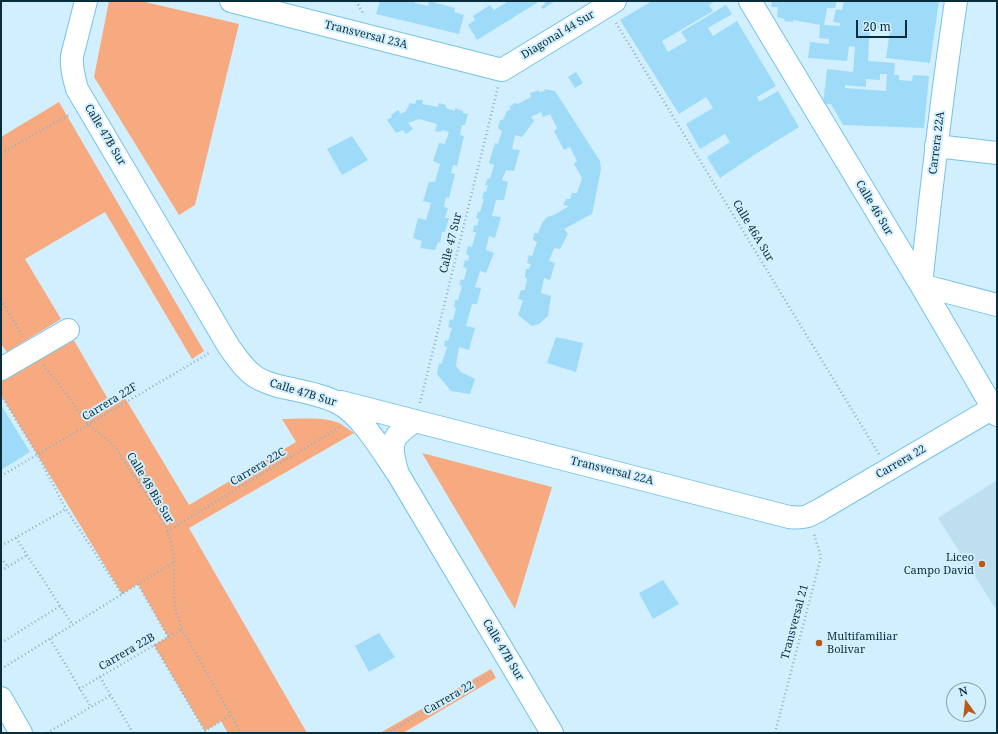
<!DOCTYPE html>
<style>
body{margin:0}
#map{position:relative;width:998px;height:734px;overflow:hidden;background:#d1effe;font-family:"Noto Serif",serif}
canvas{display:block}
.frame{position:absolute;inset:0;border:2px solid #0a2d3b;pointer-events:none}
.north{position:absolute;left:946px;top:682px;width:40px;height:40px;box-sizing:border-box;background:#d1effe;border:1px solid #81a1b0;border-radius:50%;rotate:345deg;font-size:11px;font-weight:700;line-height:16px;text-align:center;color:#0a2d3b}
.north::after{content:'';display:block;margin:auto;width:14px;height:18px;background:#ba5916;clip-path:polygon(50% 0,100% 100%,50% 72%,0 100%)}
.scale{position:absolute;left:856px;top:20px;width:51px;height:18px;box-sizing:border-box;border:2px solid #0a2d3b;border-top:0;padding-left:5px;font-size:12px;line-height:14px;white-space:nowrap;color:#0a2d3b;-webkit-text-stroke:3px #d1effe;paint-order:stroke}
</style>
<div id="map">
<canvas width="998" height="734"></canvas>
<div class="frame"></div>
<div class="north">N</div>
<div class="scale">20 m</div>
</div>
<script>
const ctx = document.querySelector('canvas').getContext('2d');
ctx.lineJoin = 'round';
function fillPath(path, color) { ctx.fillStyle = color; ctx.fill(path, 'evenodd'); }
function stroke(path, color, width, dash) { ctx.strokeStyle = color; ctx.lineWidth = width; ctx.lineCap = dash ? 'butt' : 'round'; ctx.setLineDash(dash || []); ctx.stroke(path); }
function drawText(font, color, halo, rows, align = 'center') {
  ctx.font = font + ' "Noto Serif",serif'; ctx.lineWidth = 4; ctx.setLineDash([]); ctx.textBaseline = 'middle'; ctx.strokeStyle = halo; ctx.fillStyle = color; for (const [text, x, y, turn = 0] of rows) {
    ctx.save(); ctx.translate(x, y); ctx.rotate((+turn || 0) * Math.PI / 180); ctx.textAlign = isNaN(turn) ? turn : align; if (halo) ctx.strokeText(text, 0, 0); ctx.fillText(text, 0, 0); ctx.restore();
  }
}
fillPath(new Path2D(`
 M 997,480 L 997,611 L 938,518 Z`), '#bedfef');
fillPath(new Path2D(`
 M 109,1 L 141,1 L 239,24 L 195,205 L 179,215 L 94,77 Z
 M 59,102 L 204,351 L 192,359 L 105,212 L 25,259 L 61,319 L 7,352 L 1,344 L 1,137 Z
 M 72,337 L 112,406 L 125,398 L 189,505 L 296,442 L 282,419 C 299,419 326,416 341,424 C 345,427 350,430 354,433 L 189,528 L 307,733 L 228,733 L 221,721 L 205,731 L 154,645 L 168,637 L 138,584 L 122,594 L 1,395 L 1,379 Z
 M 422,453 L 552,487 L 515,609 Z
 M 491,669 L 496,678 L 403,733 L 380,733 Z`), '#f7aa80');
fillPath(new Path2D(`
 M 380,1 L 415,1 L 415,3 L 428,6 L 429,1 L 455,8 L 454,12 L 464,15 L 459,34 L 376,14 Z
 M 505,1 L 540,1 L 477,40 L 468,25 L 475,20 L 473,16 L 490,5 L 494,10 L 506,3 Z
 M 544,1 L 555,1 L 543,9 L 541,7 L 545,4 Z
 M 652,1 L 715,1 L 709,5 L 713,11 L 662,41 L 668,52 L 687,41 L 681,32 L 726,5 L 732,14 L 708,28 L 713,36 L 737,21 L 776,86 L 757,97 L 759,102 L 778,91 L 799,127 L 754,155 L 720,178 L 707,157 L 730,142 L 725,134 L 700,149 L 686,124 L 713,108 L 706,97 L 679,114 L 620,20 Z
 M 772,1 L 837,1 L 835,8 L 827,8 L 824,25 L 840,26 L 840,23 L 833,22 L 836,9 L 842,10 L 844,1 L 939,1 L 930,63 L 886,58 L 890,30 L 871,27 L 869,40 L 868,61 L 895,63 L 894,75 L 899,75 L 899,80 L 912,81 L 913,75 L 929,76 L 924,128 L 843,125 L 831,104 L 823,104 L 827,69 L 853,72 L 855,47 L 849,46 L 847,61 L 808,58 L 810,42 L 829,44 L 829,39 L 819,38 L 820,25 L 793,20 L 793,22 L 784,21 L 785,19 L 777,17 L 778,7 L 771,7 ZM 880,74 L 887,74 L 886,91 L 845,88 L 845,85 L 866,87 L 866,79 L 880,80 Z
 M 576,72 L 583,83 L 575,88 L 568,77 Z
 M 544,89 L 555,91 L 600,161 L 601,169 L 592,214 L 564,229 L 568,234 L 560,249 L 554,248 L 549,261 L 555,263 L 550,280 L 544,278 L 541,293 L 551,296 L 548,316 L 539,324 L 532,326 L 518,315 L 523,300 L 518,299 L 521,290 L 525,290 L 527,279 L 525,277 L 526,269 L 529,269 L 531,264 L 527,263 L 529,255 L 532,256 L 537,242 L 533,240 L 534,233 L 538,233 L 542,223 L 547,217 L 554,215 L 569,206 L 563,205 L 566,199 L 570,199 L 572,193 L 577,193 L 582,178 L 574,164 L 577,161 L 570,147 L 564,150 L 554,131 L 557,128 L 550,114 L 543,117 L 541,112 L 531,117 L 534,121 L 522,137 L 515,135 L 512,149 L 520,150 L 514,171 L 506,170 L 502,180 L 508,182 L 504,200 L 496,200 L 492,216 L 501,217 L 495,238 L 489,236 L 486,250 L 494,253 L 486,273 L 480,271 L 475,287 L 481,288 L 477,304 L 472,304 L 466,326 L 475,328 L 469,350 L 459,347 L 456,366 L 461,372 L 475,379 L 470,394 L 451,391 L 437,374 L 439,364 L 442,363 L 447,347 L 444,346 L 445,340 L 448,341 L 452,328 L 448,327 L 450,319 L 453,320 L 456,308 L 454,307 L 455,300 L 458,300 L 462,286 L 459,285 L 461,279 L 464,280 L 467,268 L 463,267 L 465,260 L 468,261 L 469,255 L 466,254 L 468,246 L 472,247 L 476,232 L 473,232 L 474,225 L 477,226 L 479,219 L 476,218 L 478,211 L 480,212 L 484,199 L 482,199 L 484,191 L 486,192 L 488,185 L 485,185 L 488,178 L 490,179 L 494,165 L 489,163 L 495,143 L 498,144 L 502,131 L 498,128 L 500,120 L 503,120 L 507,111 L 511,109 L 509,107 L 515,103 L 518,104 L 531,97 L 530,93 L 539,90 L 539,92 L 545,91 Z
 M 416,100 L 423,100 L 422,104 L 438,107 L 439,103 L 446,105 L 446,108 L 455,111 L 455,108 L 463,111 L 463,113 L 468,114 L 465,125 L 462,125 L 460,135 L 464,136 L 457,166 L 453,165 L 451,173 L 455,174 L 449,198 L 446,197 L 444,207 L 448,208 L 445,218 L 449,218 L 445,232 L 442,232 L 440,243 L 438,242 L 435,250 L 420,248 L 422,241 L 413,238 L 418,218 L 426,220 L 431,203 L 423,201 L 429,182 L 435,182 L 440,164 L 433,161 L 439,143 L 445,144 L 449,132 L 442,130 L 441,132 L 435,131 L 437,124 L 419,119 L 408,123 L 413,129 L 406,134 L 403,130 L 396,133 L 387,120 L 392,117 L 391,115 L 398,110 L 401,114 L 406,111 L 410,103 L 415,104 Z
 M 352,136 L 368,160 L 342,175 L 327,149 Z
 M 556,337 L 583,343 L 576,372 L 547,363 Z
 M 1,405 L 30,452 L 1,470 Z
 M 663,580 L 679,604 L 653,619 L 639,593 Z
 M 379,633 L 395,657 L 369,672 L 355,646 Z`), '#9edbf8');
const minor = new Path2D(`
 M 86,1 L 72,56 C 71,68 74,78 77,89 L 229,347 C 236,356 243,368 253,375 C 260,381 269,383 278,386 C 298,391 322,394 340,404 C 362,416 384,454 398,474 L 552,733
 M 231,1 L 502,70 L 615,1
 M 750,1 L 921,285 L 997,415
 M 956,1 C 942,95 931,190 921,285 L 997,305
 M 936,146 L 997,153
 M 1,369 L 68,330
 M 341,402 L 789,517 C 805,519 809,516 823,508 L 993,408
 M 397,471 C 389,442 391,437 415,421
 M 1,698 L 21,733`);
stroke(minor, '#75c3e7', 24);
stroke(new Path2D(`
 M 356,1 L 364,15
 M 616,23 L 879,454
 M 1,153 L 71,114
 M 1,300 L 22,335
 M 43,365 L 59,384 L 88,424 L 110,442 L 116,448 L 164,522 L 171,542 L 174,557 L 174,593 L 176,612 L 182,629 L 241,733
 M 1,395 L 37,454 L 66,509 L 122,594
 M 420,403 L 498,87
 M 1,476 L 211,352
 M 167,531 L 340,427
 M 16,538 L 72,624
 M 1,546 L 66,509
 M 1,558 L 8,567
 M 1,571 L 27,555
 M 138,584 L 168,637
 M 50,639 L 91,707
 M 1,643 L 60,606
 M 154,645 L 205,731
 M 1,669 L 174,562
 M 100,677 L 133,733
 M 79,689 L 182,629
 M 47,733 L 111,695
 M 201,733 L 231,715
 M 387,733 L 494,672
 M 775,733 L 821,557 L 814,534`), '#91b1c0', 2.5, [1, 3]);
stroke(minor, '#fff', 22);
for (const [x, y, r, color] of [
 [982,564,4,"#ba5916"],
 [819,643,4,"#ba5916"]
]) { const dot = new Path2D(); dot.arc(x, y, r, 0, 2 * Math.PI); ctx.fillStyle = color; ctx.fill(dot); stroke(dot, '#d1effe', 1.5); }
drawText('11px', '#0a2d3b', '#d1effe', [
 ["Transversal 23A",366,35,14],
 ["Diagonal 44 Sur",558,35,-31],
 ["Calle 47B Sur",105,135,59],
 ["Carrera 22A",937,143,-83],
 ["Calle 46 Sur",874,208,59],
 ["Calle 46A Sur",753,231,59],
 ["Calle 47 Sur",451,243,-76],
 ["Calle 47B Sur",303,393,17],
 ["Carrera 22F",110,402,-31],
 ["Carrera 22",901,462,-30],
 ["Carrera 22C",258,467,-31],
 ["Transversal 22A",612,471,14],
 ["Calle 48 Bis Sur",150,488,59],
 ["Transversal 21",795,622,-75],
 ["Calle 47B Sur",503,650,59],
 ["Carrera 22B",127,652,-30],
 ["Carrera 22",449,698,-30]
]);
drawText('11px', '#0a2d3b', '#d1effe', [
 ["Liceo",974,558],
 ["Campo David",974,571],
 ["Multifamiliar",827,637,"left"],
 ["Bolivar",827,650,"left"]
], 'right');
</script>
